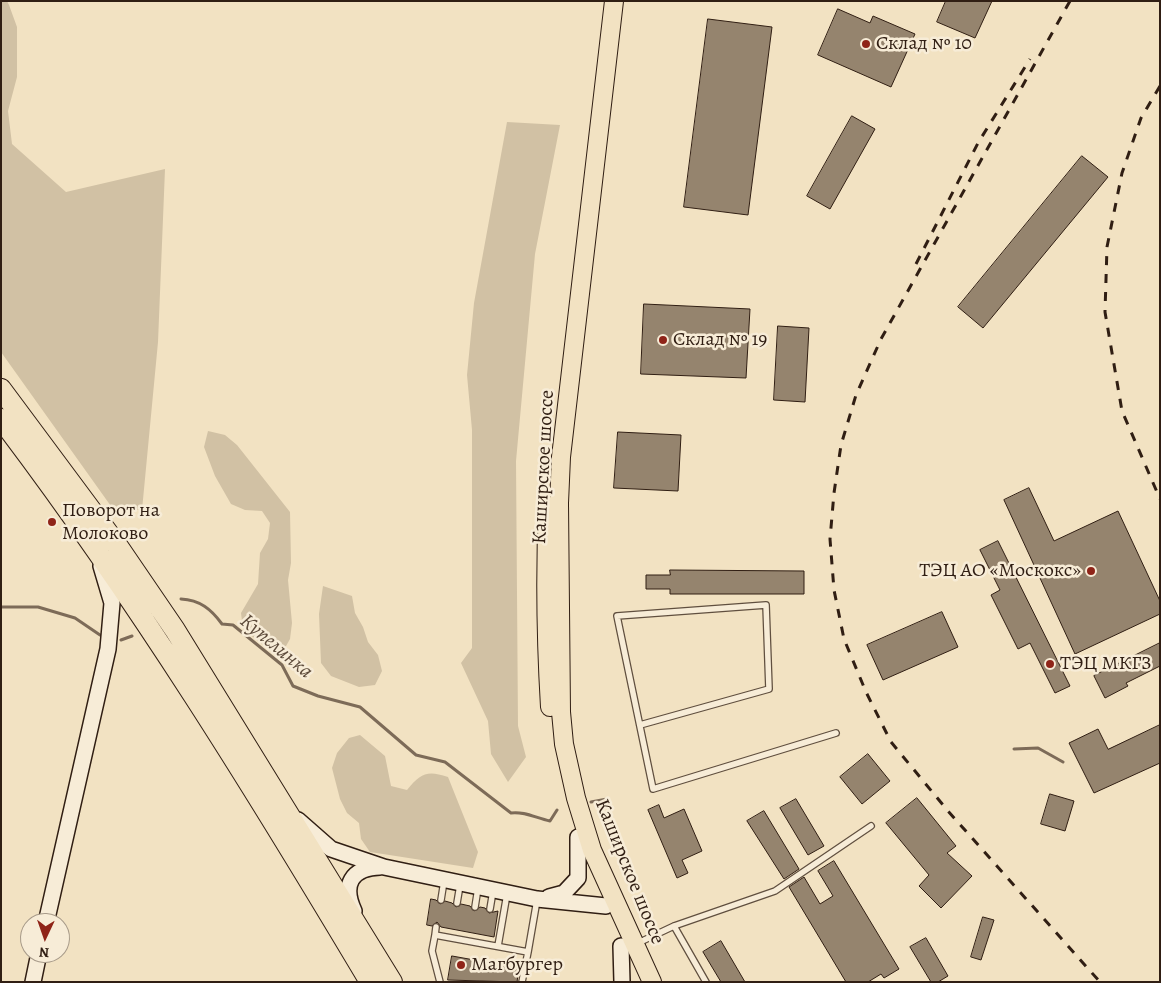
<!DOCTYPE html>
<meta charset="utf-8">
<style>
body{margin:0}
#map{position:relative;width:1161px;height:983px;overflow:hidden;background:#f2e2c2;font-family:Alegreya,serif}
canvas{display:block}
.frame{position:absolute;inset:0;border:2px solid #301e13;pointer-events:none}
.north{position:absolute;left:20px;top:913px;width:50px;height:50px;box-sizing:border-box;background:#f7ecd7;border:1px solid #a79a89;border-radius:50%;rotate:183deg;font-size:14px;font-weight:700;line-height:20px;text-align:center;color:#301e13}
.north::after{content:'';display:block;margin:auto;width:18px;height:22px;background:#8f2418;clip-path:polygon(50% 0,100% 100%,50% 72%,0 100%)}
</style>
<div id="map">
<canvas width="1161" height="983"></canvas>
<div class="frame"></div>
<div class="north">N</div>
</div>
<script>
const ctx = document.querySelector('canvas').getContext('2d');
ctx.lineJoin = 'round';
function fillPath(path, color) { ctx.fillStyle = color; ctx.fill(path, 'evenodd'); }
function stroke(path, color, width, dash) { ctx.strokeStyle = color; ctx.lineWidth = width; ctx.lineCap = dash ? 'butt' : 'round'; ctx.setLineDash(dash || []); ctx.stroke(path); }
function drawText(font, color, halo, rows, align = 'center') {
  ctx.font = font + ' Alegreya,serif'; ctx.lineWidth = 5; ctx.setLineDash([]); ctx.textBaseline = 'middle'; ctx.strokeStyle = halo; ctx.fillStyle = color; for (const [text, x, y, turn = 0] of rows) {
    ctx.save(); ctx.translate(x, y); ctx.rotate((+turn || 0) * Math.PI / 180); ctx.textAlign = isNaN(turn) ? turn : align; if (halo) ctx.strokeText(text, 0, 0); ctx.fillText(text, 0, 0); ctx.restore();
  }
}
fillPath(new Path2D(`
 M 1,1 L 7,1 L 9,5 L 17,27 L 17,77 L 8,111 L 12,144 L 66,192 L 165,169 L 158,342 L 142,510 L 113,509 L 1,352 Z
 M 507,122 L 560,125 L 535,254 L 516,461 L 518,726 L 526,757 L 508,782 L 491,754 L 488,721 L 461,663 L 472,648 L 472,430 L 467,375 L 474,303 Z
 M 208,431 L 225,435 L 237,445 L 290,512 L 291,563 L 288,580 L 292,623 L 290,639 L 282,653 L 268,649 L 243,629 L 241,613 L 258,584 L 260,553 L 268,539 L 270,523 L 262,511 L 245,510 L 231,504 L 215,476 L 204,447 Z
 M 323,586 L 352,596 L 355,613 L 363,627 L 368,642 L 378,655 L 382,671 L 375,685 L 359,687 L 331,676 L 321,663 L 319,614 Z
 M 360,735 L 385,756 L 391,786 L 407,790 C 421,773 427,770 448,777 L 478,852 L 473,868 L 370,852 L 361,839 L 359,823 L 347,813 L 340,799 L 332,768 L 337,753 L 349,738 Z`), '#d1c1a4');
stroke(new Path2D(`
 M 181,599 C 200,600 211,609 222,624 L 233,625 L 282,665 L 293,686 L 318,696 L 360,707 L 416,755 L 445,762 L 511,813 C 524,811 536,818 550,821 L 557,810
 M 1,607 L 38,607 L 75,618 L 100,635
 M 121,640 L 132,636
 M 1014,749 L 1038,748 L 1063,762
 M 591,802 L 607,799`), '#7d6b58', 3);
const building = new Path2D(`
 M 946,1 L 992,1 L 975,38 L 937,22 Z
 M 838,9 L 870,23 L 873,16 L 915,34 L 891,87 L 818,55 Z
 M 708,19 L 772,27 L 748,215 L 684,207 Z
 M 852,116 L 875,129 L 830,209 L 807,196 Z
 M 1082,156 L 1108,177 L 983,328 L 958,307 Z
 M 644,304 L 750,309 L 746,378 L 641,374 Z
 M 778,326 L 809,328 L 805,402 L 774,400 Z
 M 618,432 L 681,435 L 678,491 L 614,488 Z
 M 1029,488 L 1054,541 L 1118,511 L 1160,601 L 1160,614 L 1075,654 L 1004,500 Z
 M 998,541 L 1070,686 L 1055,693 L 1030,643 L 1018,649 L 991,595 L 1000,590 L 980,550 Z
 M 670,570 L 804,571 L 804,594 L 670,594 L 670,589 L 646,589 L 646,575 L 670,575 Z
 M 942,612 L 958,647 L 883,680 L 867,645 Z
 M 1160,643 L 1160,666 L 1126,683 L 1128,686 L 1105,698 L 1094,676 Z
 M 1160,725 L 1160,763 L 1094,793 L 1069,743 L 1098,729 L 1108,749 Z
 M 868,754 L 890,781 L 862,804 L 840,777 Z
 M 1050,794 L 1074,801 L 1065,831 L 1041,824 Z
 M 917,798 L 956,846 L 947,853 L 972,876 L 941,908 L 919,886 L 929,875 L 886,823 Z
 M 796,799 L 824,846 L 808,855 L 780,808 Z
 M 659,805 L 664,818 L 684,809 L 702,851 L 682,860 L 688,873 L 677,878 L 648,810 Z
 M 764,811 L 799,869 L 784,879 L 747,821 Z
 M 834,861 L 899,969 L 884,978 L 881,974 L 868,982 L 846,982 L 789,887 L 804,877 L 820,904 L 833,896 L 818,871 Z
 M 431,899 L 436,900 L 440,904 L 445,901 L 452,903 L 456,907 L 461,904 L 470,906 L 474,911 L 480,907 L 485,908 L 489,913 L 498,911 L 494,937 L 441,927 L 437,922 L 432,926 L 427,925 Z
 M 983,917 L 994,920 L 981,960 L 971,957 Z
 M 926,938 L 948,976 L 938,982 L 931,982 L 910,947 Z
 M 721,941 L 745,982 L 721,982 L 703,952 Z
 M 452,956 L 519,968 L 517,982 L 448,980 Z`);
fillPath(building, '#95846e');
stroke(building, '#301e13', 1);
const lane = new Path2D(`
 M 640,725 L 769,689 L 766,605 L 617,616 L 653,789 L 836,733
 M 441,900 L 444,881
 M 457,903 L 460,885
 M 475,907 L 478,888
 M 490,909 L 493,891
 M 674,926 L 706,982
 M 436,927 L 435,935 L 528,952 L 537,900
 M 435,935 L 432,951 L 440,982
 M 638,943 L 674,926 L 775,891 L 871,826
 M 498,946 L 507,894
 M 522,982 L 528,952`);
const secondary = new Path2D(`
 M 298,820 L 331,849 L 384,867 L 537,899 L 606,906
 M 549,897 L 564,893 L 578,878 L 578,837
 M 354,911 C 342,885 351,868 380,867
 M 46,923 L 108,649 L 112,603 L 101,566
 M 621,946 L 622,982
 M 33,982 L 39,953`);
const primary = new Path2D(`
 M 614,1 L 561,457 L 559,503 L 561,712 L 564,744 L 576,798 L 592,850 L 652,982
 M 548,506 C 545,573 546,640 550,707`);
const highway = new Path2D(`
 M 1,389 L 117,545 L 175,630 L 392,982
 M 1,419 C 137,598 255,789 370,982`);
stroke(lane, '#604f3f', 8);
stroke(secondary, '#301e13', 18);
stroke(primary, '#301e13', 20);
stroke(highway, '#301e13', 22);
stroke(lane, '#f7ecd7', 5.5);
stroke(secondary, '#f7ecd7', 15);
stroke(primary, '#f2e2c2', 18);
stroke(highway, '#f2e2c2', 20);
stroke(new Path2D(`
 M 1070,1 L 881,339 L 856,395 L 841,445 L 834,493 L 830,539 L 834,590 L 844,639 L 866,692 L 891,742 L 948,811 L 1100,982
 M 1160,86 L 1141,118 L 1122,173 L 1107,247 L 1105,312 L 1122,411 L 1160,499
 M 916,264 L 978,143 L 1030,59`), '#301e13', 3, [9, 9]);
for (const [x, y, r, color] of [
 [866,44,5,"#8f2418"],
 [663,340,5,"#8f2418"],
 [52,522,5,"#8f2418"],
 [1091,571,5,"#8f2418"],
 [1050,664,5,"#8f2418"],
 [461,965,5,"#8f2418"]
]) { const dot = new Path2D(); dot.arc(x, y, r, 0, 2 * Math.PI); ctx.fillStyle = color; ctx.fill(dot); stroke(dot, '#f7ecd7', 2); }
drawText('20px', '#301e13', '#f7ecd7', [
 ["Склад № 10",876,44],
 ["Склад № 19",673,340],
 ["Поворот на",62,511],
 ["Молоково",62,534],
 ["ТЭЦ АО «Москокс»",1081,571,"right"],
 ["ТЭЦ МКГЗ",1060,664],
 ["Магбургер",471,965]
], 'left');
drawText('20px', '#301e13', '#f7ecd7', [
 ["Каширское шоссе",544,467,-87],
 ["Каширское шоссе",629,872,68]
]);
drawText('italic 21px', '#5d4b3b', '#f7ecd7', [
 ["Купелинка",276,647,40]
]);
</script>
